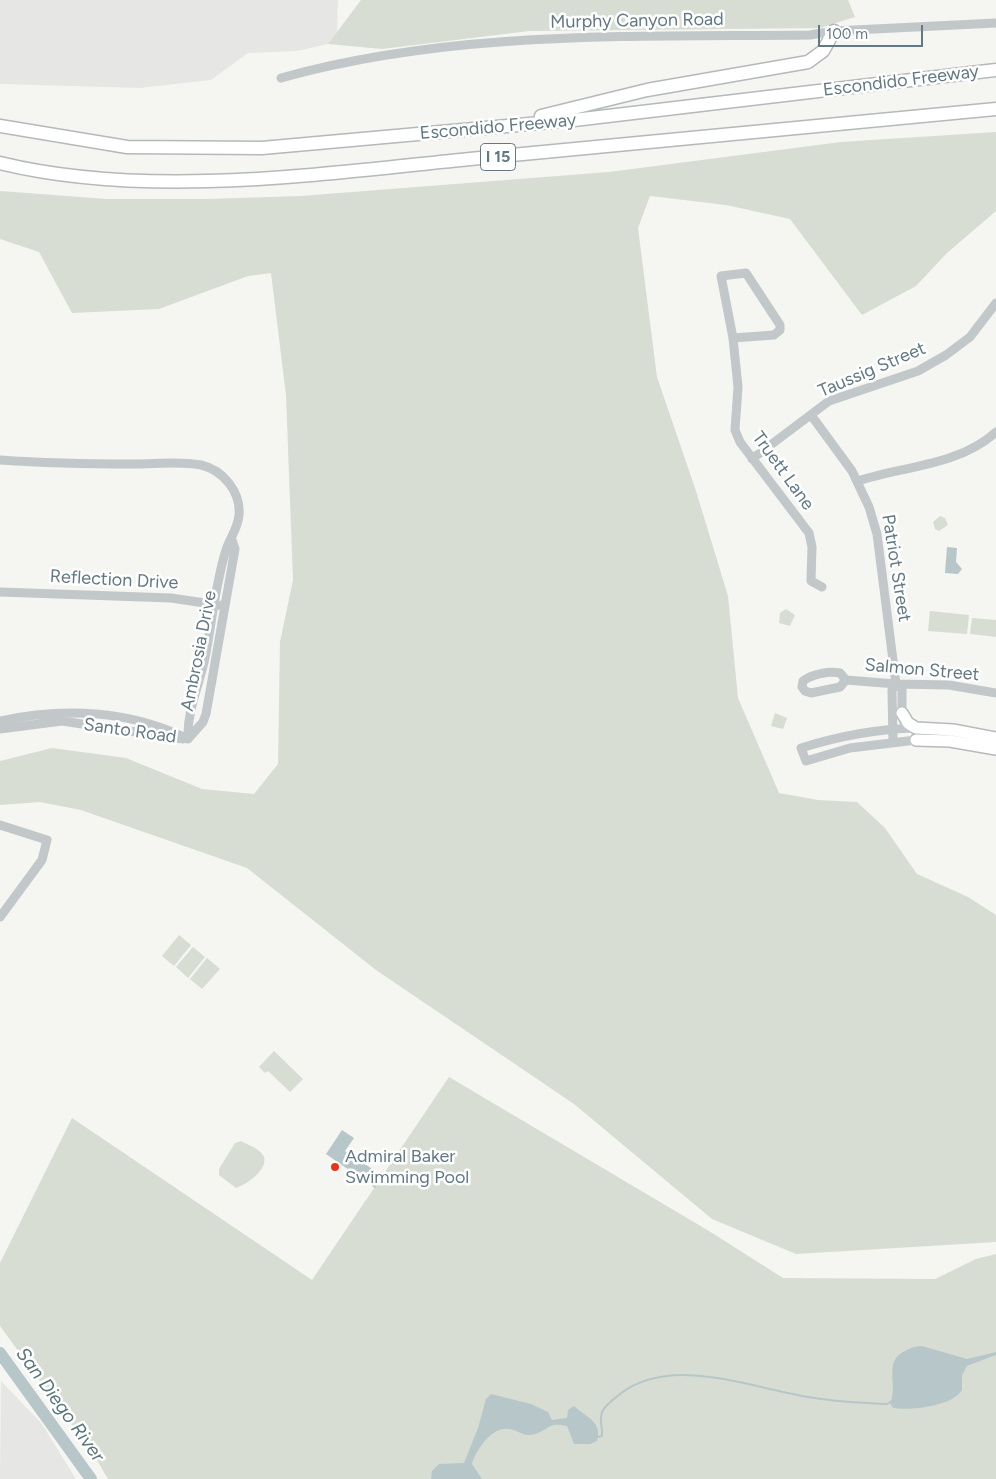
<!DOCTYPE html>
<style>
body{margin:0}
#map{position:relative;width:996px;height:1479px;overflow:hidden;background:#f5f5f1;font-family:Figtree,sans-serif}
canvas{display:block}
.scale{position:absolute;left:818px;top:25px;width:105px;height:22px;box-sizing:border-box;border:2px solid #627984;border-top:0;padding-left:6px;font-size:15px;line-height:18px;white-space:nowrap;color:#627984;-webkit-text-stroke:4px #fff;paint-order:stroke}
</style>
<div id="map">
<canvas width="996" height="1479"></canvas>
<div class="scale">100 m</div>
</div>
<script>
const ctx = document.querySelector('canvas').getContext('2d');
ctx.lineJoin = 'round';
function fillPath(path, color) { ctx.fillStyle = color; ctx.fill(path, 'evenodd'); }
function stroke(path, color, width, dash) { ctx.strokeStyle = color; ctx.lineWidth = width; ctx.lineCap = dash ? 'butt' : 'round'; ctx.setLineDash(dash || []); ctx.stroke(path); }
function drawText(font, color, halo, rows, align = 'center') {
  ctx.font = font + ' Figtree,sans-serif'; ctx.lineWidth = 5; ctx.setLineDash([]); ctx.textBaseline = 'middle'; ctx.strokeStyle = halo; ctx.fillStyle = color; for (const [text, x, y, turn = 0] of rows) {
    ctx.save(); ctx.translate(x, y); ctx.rotate((+turn || 0) * Math.PI / 180); ctx.textAlign = isNaN(turn) ? turn : align; if (halo) ctx.strokeText(text, 0, 0); ctx.fillText(text, 0, 0); ctx.restore();
  }
}
fillPath(new Path2D(`
 M 0,0 L 338,0 L 337,32 L 328,44 L 297,51 L 248,53 L 211,80 L 140,88 L 0,84 Z
 M 1,1381 L 42,1424 L 76,1479 L 0,1479 Z`), '#e6e7e5');
fillPath(new Path2D(`
 M 361,0 L 848,0 L 855,17 L 820,28 L 529,31 L 382,49 L 328,44 Z
 M 996,132 L 996,211 L 947,253 L 916,286 L 862,315 L 790,219 L 726,205 L 650,196 L 638,228 L 657,377 L 696,491 L 728,596 L 738,698 L 779,793 L 818,800 L 857,802 L 885,828 L 917,874 L 968,897 L 996,915 L 996,1242 L 796,1254 L 712,1219 L 574,1104 L 376,970 L 247,868 L 81,810 L 40,802 L 0,805 L 0,761 L 52,748 L 126,758 L 202,789 L 254,794 L 278,764 L 280,642 L 293,580 L 286,395 L 271,273 L 248,276 L 159,309 L 72,313 L 39,252 L 0,239 L 0,191 L 107,199 L 207,199 L 301,196 L 609,172 L 841,142 Z
 M 940,516 L 945,518 L 948,525 L 939,531 L 935,529 L 933,522 Z
 M 786,609 L 795,615 L 790,626 L 779,623 L 780,613 Z
 M 930,611 L 969,615 L 967,634 L 928,631 Z
 M 972,618 L 996,620 L 996,637 L 970,634 Z
 M 775,713 L 787,718 L 783,729 L 771,726 Z
 M 179,935 L 191,945 L 174,966 L 162,956 Z
 M 193,947 L 205,957 L 188,978 L 176,967 Z
 M 207,958 L 220,969 L 202,989 L 190,979 Z
 M 274,1051 L 303,1079 L 290,1092 L 268,1071 L 265,1073 L 259,1067 Z
 M 449,1077 L 709,1231 L 783,1278 L 935,1279 L 976,1259 L 996,1254 L 996,1479 L 108,1479 L 94,1455 L 0,1326 L 0,1263 L 72,1118 L 312,1280 Z
 M 241,1141 C 248,1145 261,1149 264,1157 C 268,1170 246,1185 236,1188 L 219,1175 L 219,1169 L 235,1143 Z`), '#d7ddd2');
fillPath(new Path2D(`
 M 947,547 L 957,548 L 956,562 L 962,569 L 958,574 L 945,573 Z
 M 342,1130 L 354,1138 L 345,1151 L 383,1176 L 375,1188 L 326,1154 Z
 M 922,1346 L 967,1359 L 996,1352 L 996,1355 L 967,1366 L 962,1375 L 962,1390 C 953,1406 910,1411 893,1408 L 890,1403 C 899,1386 883,1363 903,1352 C 910,1348 915,1346 922,1346 Z
 M 491,1394 L 531,1404 L 548,1412 L 552,1420 L 567,1418 L 568,1410 L 574,1406 C 586,1417 603,1422 597,1441 L 590,1444 L 574,1444 L 567,1426 C 547,1422 551,1429 535,1434 C 525,1438 518,1430 509,1429 C 492,1426 476,1450 472,1464 L 482,1479 L 431,1479 L 432,1471 L 439,1464 L 464,1463 L 478,1428 L 486,1399 Z`), '#b7c7c9');
stroke(new Path2D(`
 M 597,1437 L 602,1436 C 603,1427 598,1419 603,1410 C 607,1404 614,1399 620,1394 C 673,1353 755,1390 815,1398 C 838,1402 863,1403 887,1404 L 892,1401`), '#b7c7c9', 2);
stroke(new Path2D(`
 M 0,1353 L 91,1479`), '#b7c7c9', 12);
const major = new Path2D(`
 M 902,713 L 908,723 L 916,728 L 953,730 L 996,738
 M 916,740 L 950,741 L 996,749`);
const highway = new Path2D(`
 M 541,116 L 647,90 L 808,62 L 823,51 L 834,31
 M 0,126 L 127,147 L 262,148 L 574,120 L 996,70
 M 0,163 C 147,199 321,174 470,159 C 646,143 821,126 996,109`);
stroke(major, '#b5babd', 14);
stroke(highway, '#b4b9bb', 15);
stroke(new Path2D(`
 M 281,78 C 452,30 633,37 810,35 L 834,31 L 996,23
 M 746,273 L 780,325 L 780,330 L 774,335 L 733,338 L 721,276 Z
 M 733,338 L 738,387 L 735,430 L 740,442 L 809,533 L 812,547 L 811,581 L 822,587
 M 811,415 L 852,471 L 869,507 L 877,534 L 896,684 L 902,689 L 902,713
 M 752,459 L 829,401 L 918,371 L 946,355 L 970,337 L 996,303
 M 0,460 C 44,463 88,464 133,464 C 155,464 179,461 201,465 C 223,470 241,492 239,515 C 238,528 230,538 226,550 C 215,585 212,622 205,658 C 199,687 187,709 188,739
 M 858,481 C 904,466 958,466 996,432
 M 0,592 L 171,598 L 225,606
 M 846,680 L 840,687 L 811,693 L 805,691 L 802,687 L 803,681 C 812,674 829,671 840,673 L 846,680 L 896,684 L 949,685 L 996,693
 M 0,721 C 62,707 130,710 188,739
 M 916,728 C 876,729 839,736 801,748 L 806,761 L 850,748 L 916,740
 M 0,729 L 62,721 L 183,739
 M 188,739 L 203,722 L 206,714 L 235,549 L 232,540
 M 893,742 L 892,690 L 896,684
 M 0,825 L 47,840 L 42,860 L 0,917`), '#c2c7c9', 9);
stroke(major, '#fff', 11);
stroke(highway, '#fff', 12);
for (const [x, y, r, color] of [
 [335,1167,5,"#ee3218"]
]) { const dot = new Path2D(); dot.arc(x, y, r, 0, 2 * Math.PI); ctx.fillStyle = color; ctx.fill(dot); stroke(dot, '#fff', 2); }
for (const [x, y, w] of [
 [498,157,35]
]) { const box = new Path2D(); box.roundRect(x - w / 2, y - 13.5, w, 27, 4); ctx.fillStyle = '#fff'; ctx.fill(box); stroke(box, '#627984', 1); }
drawText('bold 16px', '#627984', null, [
 ["I 15",498,157]
]);
drawText('18px', '#627984', '#fff', [
 ["Murphy Canyon Road",637,21,-1],
 ["Escondido Freeway",901,81,-7],
 ["Escondido Freeway",498,127,-5],
 ["Taussig Street",872,370,-23],
 ["Truett Lane",783,471,54],
 ["Patriot Street",896,568,81],
 ["Reflection Drive",114,580,3],
 ["Ambrosia Drive",199,651,-79],
 ["Salmon Street",922,670,5],
 ["Santo Road",130,731,8]
]);
drawText('18px', '#627984', '#fff', [
 ["Admiral Baker",345,1157],
 ["Swimming Pool",345,1178]
], 'left');
drawText('italic 19px', '#59767b', '#fff', [
 ["San Diego River",60,1405,54]
]);
</script>
